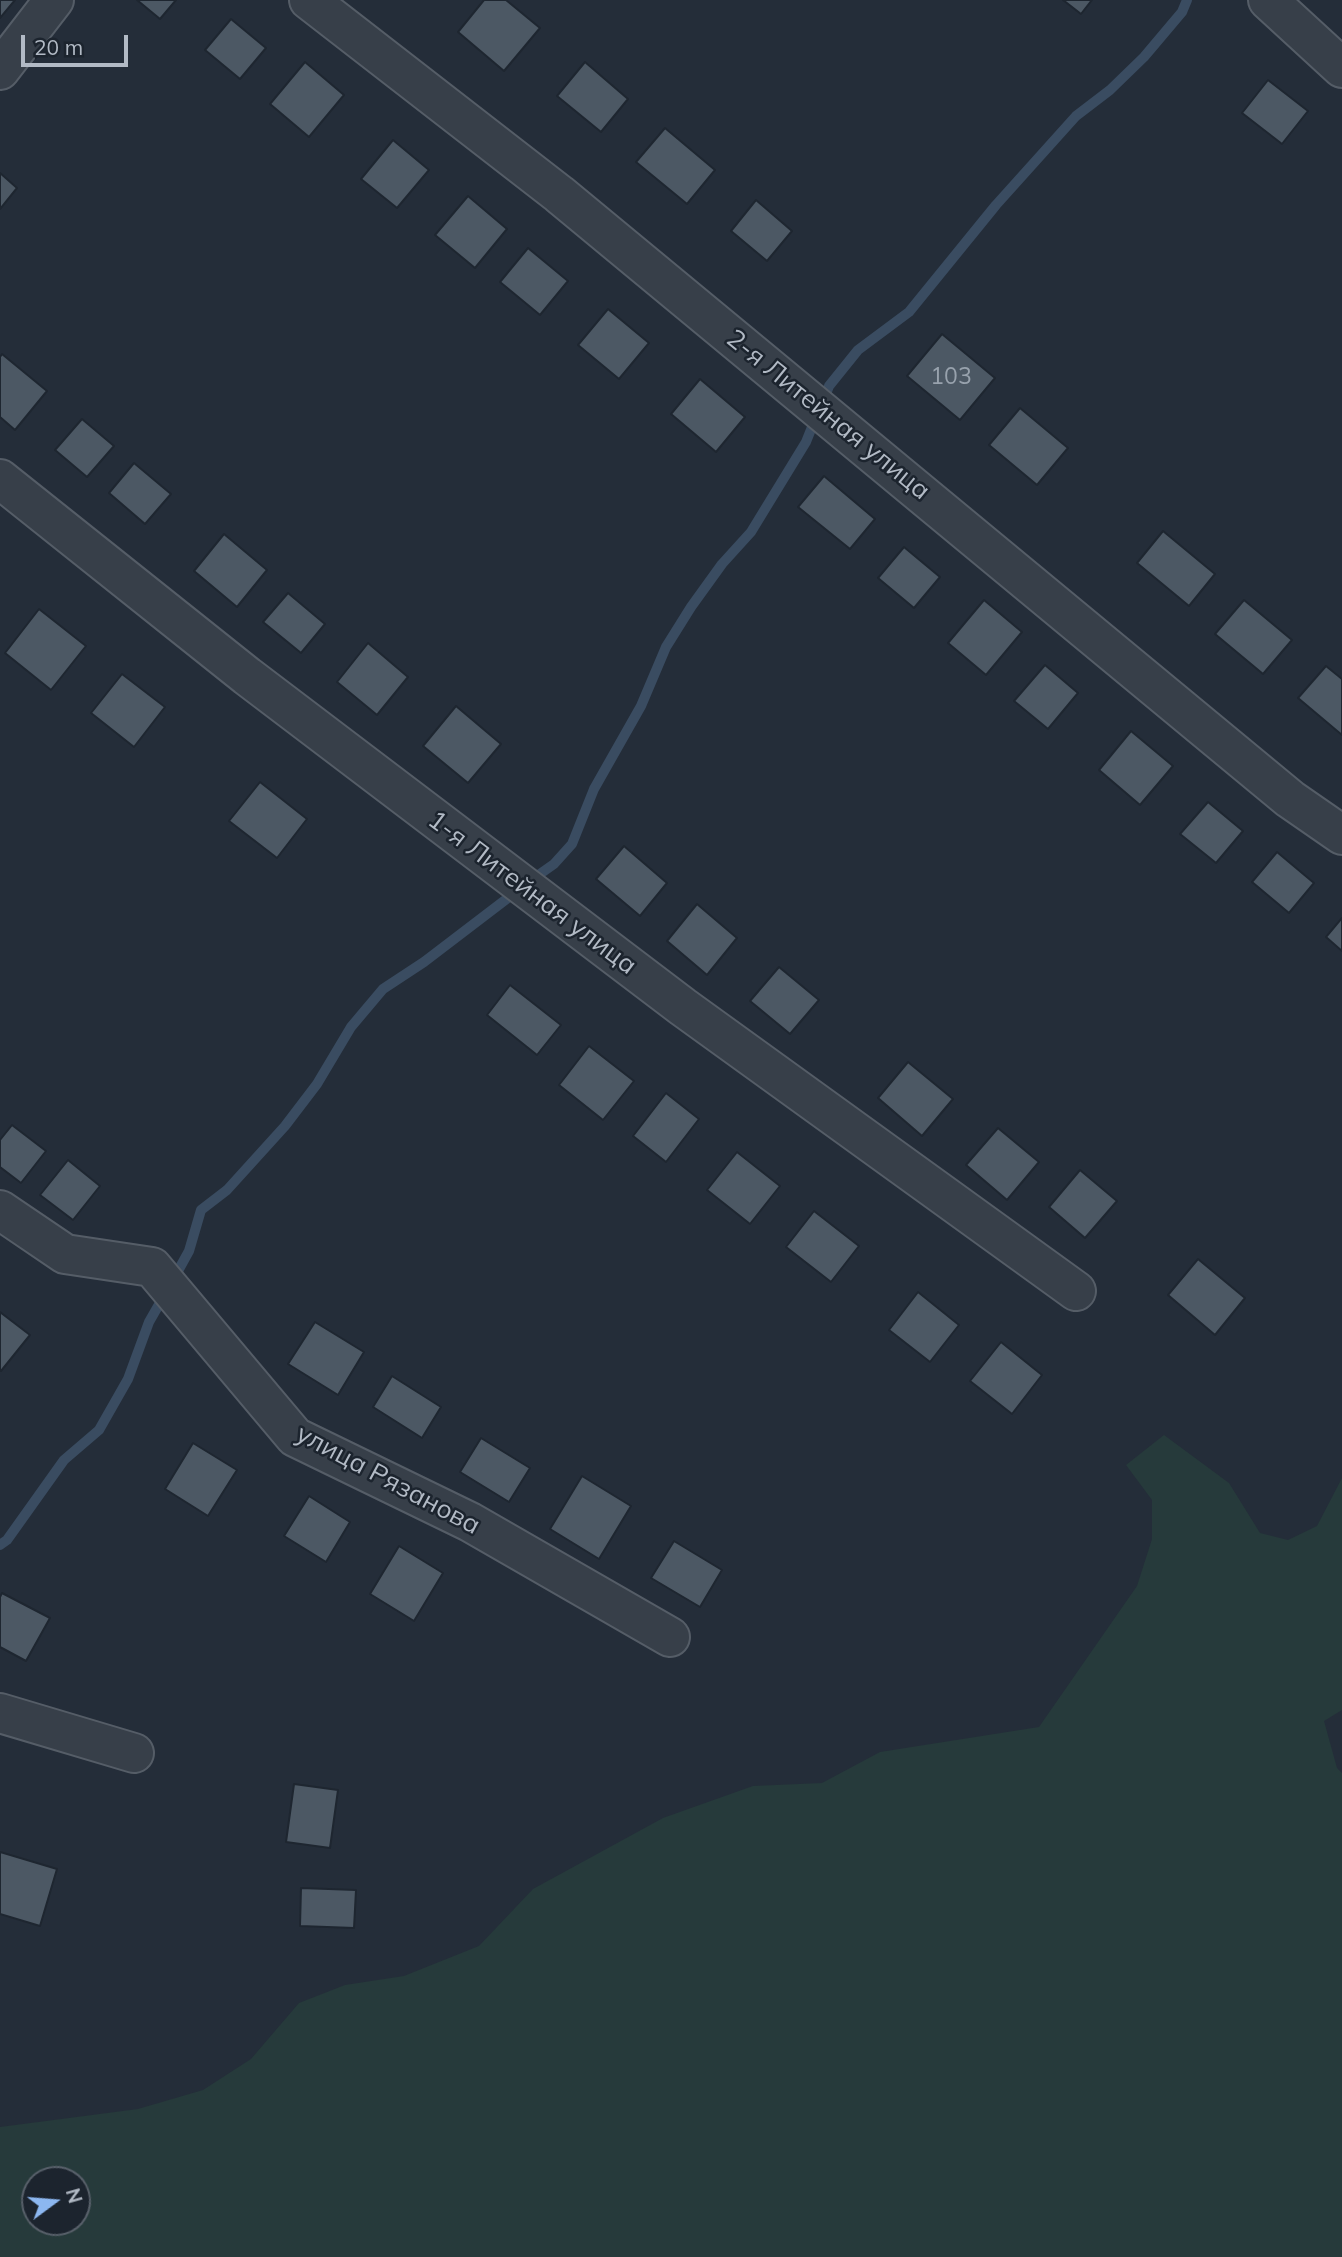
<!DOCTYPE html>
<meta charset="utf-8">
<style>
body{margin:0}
#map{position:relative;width:1342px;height:2257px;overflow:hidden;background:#242d39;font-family:Mulish,sans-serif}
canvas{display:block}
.north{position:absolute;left:21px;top:2166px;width:70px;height:70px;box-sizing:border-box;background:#1c242e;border:2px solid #58606a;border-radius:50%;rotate:74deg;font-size:19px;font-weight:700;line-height:28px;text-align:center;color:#b2bac5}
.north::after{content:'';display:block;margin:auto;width:24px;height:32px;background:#8cb7f0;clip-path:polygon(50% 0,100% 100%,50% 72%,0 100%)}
.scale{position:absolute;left:21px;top:35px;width:107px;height:32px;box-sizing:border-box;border:4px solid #b2bac5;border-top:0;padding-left:9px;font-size:21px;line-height:24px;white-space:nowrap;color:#b2bac5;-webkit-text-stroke:5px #1c242e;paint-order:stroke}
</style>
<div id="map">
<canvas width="1342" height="2257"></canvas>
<div class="north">N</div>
<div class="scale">20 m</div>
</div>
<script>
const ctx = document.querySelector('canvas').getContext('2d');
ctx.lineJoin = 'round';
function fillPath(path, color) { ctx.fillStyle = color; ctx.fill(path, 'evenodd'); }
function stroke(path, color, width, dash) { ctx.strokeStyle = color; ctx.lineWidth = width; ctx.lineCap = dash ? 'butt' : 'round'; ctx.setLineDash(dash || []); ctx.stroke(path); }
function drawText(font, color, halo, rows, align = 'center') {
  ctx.font = font + ' Mulish,sans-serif'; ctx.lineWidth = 5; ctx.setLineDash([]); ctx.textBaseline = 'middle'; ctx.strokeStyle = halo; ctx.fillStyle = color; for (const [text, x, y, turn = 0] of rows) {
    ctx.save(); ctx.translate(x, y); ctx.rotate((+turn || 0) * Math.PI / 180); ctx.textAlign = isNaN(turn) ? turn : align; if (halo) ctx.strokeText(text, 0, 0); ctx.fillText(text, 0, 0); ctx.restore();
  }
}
fillPath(new Path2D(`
 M 1164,1435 L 1229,1483 L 1260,1533 L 1288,1540 L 1317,1526 L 1342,1478 L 1342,1710 L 1324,1721 L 1337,1768 L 1342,1773 L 1342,2257 L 0,2257 L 0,2127 L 138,2109 L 203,2090 L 251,2059 L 299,2003 L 345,1985 L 404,1976 L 479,1946 L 533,1889 L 663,1818 L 753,1786 L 822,1783 L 880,1752 L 1039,1727 L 1137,1586 L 1152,1539 L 1152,1500 L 1126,1465 ZM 35,2180 L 77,2180 L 77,2222 L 35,2222 Z`), '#263a3b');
stroke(new Path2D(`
 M 823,402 L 829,386 L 858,350 L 909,312 L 996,205 L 1076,116 L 1110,90 L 1144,57 L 1182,12 L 1187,0
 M 530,881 L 554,864 L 572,844 L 594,789 L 641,706 L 666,647 L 691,607 L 722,564 L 751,532 L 806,442 L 816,417
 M 173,1280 L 189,1251 L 201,1210 L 227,1190 L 285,1126 L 317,1084 L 351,1027 L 383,989 L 424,962 L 517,891
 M 0,1545 L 7,1540 L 64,1460 L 99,1430 L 128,1379 L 149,1322 L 165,1294`), '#3a4c61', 10);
const building = new Path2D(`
 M 0,0 L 15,0 L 0,18 Z
 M 137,0 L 176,0 L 160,19 Z
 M 484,0 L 506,0 L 540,28 L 504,71 L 458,32 Z
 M 1063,0 L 1092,0 L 1081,14 Z
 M 231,19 L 266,48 L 240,79 L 205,50 Z
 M 305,62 L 344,95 L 309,137 L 270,104 Z
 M 585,62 L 628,99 L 601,132 L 557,96 Z
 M 1268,80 L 1308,111 L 1282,144 L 1242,113 Z
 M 665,128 L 715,170 L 687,204 L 636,162 Z
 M 393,140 L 429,170 L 397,208 L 361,179 Z
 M 0,173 L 17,188 L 0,209 Z
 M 468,196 L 507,229 L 475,268 L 435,235 Z
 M 756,200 L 792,231 L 767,261 L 731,231 Z
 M 528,248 L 568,281 L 540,315 L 500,282 Z
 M 608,309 L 649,343 L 619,379 L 578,345 Z
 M 942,334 L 995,378 L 960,420 L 907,376 Z
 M 2,354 L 47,391 L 15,430 L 0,417 L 0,357 Z
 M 700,379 L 745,417 L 716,452 L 671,414 Z
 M 1020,408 L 1068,448 L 1037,485 L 989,445 Z
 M 82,419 L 114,446 L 87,477 L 55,450 Z
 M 134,463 L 171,494 L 145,524 L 109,493 Z
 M 824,476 L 875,519 L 850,549 L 798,507 Z
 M 1163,531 L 1215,574 L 1189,606 L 1137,563 Z
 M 224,534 L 267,570 L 237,607 L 194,571 Z
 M 904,547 L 940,577 L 914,608 L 878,578 Z
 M 288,593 L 325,624 L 301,653 L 263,622 Z
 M 984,600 L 1022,632 L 986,675 L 948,643 Z
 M 1244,600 L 1292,640 L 1263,674 L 1215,634 Z
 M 39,609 L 86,646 L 51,690 L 5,653 Z
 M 368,643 L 408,677 L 377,715 L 337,682 Z
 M 1045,665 L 1078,693 L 1048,729 L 1014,701 Z
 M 1326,666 L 1342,679 L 1342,735 L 1298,698 Z
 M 122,674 L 165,707 L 134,747 L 91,713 Z
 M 456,706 L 501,744 L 468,783 L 423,746 Z
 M 1131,731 L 1173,766 L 1140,805 L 1099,770 Z
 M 260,782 L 307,819 L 277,858 L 229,821 Z
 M 1208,802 L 1243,831 L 1216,863 L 1180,834 Z
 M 624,846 L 667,883 L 640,916 L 596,879 Z
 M 1277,852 L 1314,883 L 1289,913 L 1252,882 Z
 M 697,904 L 737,938 L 707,975 L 667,941 Z
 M 1342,918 L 1342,951 L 1326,937 Z
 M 779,967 L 819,1000 L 790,1034 L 750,1001 Z
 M 510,985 L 561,1025 L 537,1055 L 487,1015 Z
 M 589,1046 L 634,1081 L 603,1120 L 559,1085 Z
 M 908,1062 L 953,1099 L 922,1136 L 878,1098 Z
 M 666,1093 L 699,1119 L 666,1162 L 633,1136 Z
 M 12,1125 L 46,1151 L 21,1183 L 0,1167 L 0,1140 Z
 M 998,1128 L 1039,1162 L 1007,1200 L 966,1165 Z
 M 737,1152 L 780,1186 L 750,1224 L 707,1190 Z
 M 68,1160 L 100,1186 L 73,1220 L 40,1195 Z
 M 1080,1170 L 1117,1201 L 1085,1238 L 1049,1207 Z
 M 814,1211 L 859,1246 L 831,1282 L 786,1247 Z
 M 1198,1259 L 1245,1298 L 1215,1335 L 1168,1295 Z
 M 918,1292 L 959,1325 L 930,1362 L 889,1330 Z
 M 0,1312 L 30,1335 L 1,1371 L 0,1370 Z
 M 315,1322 L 364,1352 L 338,1395 L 288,1364 Z
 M 1001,1342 L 1042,1375 L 1012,1414 L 970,1381 Z
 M 392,1376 L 441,1407 L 422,1438 L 373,1407 Z
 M 481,1438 L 530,1468 L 509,1502 L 460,1472 Z
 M 193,1443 L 237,1470 L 208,1516 L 165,1489 Z
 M 582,1476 L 631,1506 L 599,1559 L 550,1529 Z
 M 309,1496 L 350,1522 L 326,1562 L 284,1536 Z
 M 674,1541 L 722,1570 L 700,1607 L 651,1578 Z
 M 399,1546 L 443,1573 L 414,1621 L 370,1594 Z
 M 2,1593 L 50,1618 L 26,1661 L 0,1647 L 0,1597 Z
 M 294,1784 L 338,1790 L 330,1848 L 286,1842 Z
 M 0,1852 L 57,1869 L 40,1926 L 0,1914 Z
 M 301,1888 L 356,1890 L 354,1928 L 300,1926 Z`);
fillPath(building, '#4c5864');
stroke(building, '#1e2630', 2);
const minor = new Path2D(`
 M 309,0 L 559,194 L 1290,799 L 1342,835
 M 1268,0 L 1342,68
 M 0,70 L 54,0
 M 0,479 L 247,676 L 683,1007 L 1076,1291
 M 0,1210 L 65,1254 L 152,1267 L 295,1437 L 470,1522 L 670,1637
 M 0,1713 L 134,1753`);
stroke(minor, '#555d67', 42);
stroke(minor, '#373f49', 38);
drawText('23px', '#98a2ad', null, [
 ["103",951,377]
]);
drawText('26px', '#b2bac5', '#1c242e', [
 ["2-я Литейная улица",828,415,39],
 ["1-я Литейная улица",532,893,37],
 ["улица Рязанова",388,1480,28]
]);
</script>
